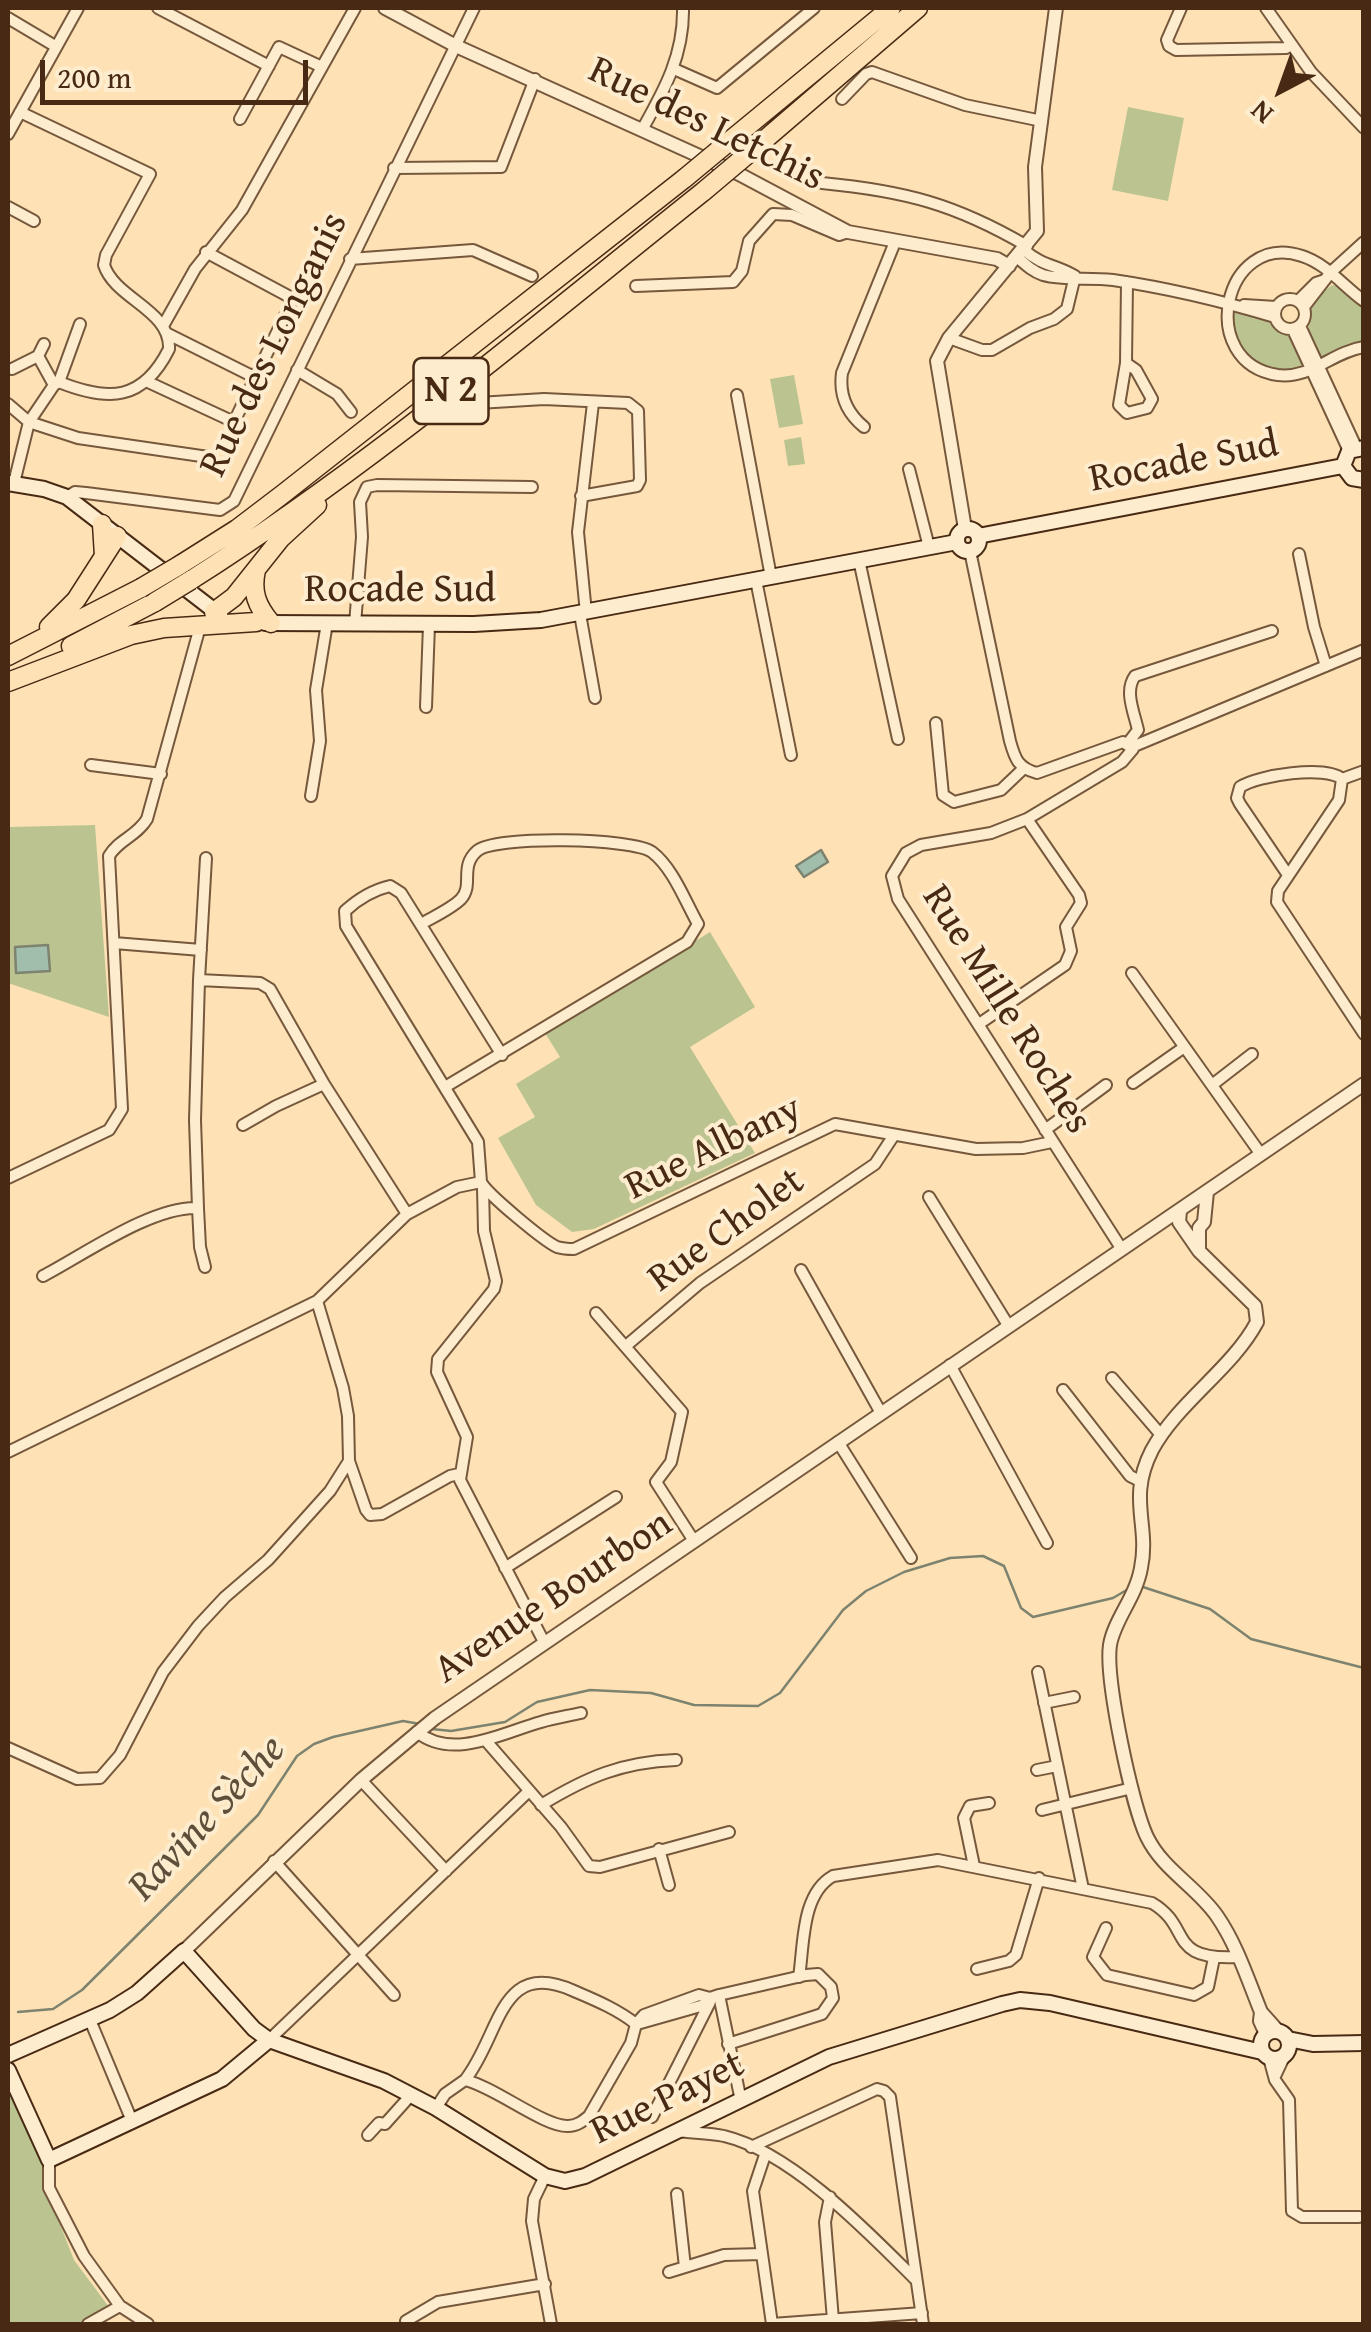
<!DOCTYPE html>
<meta charset="utf-8">
<style>
body{margin:0}
#map{position:relative;width:1371px;height:2332px;overflow:hidden;background:#fee2b5;font-family:"Gentium Book Plus",serif}
canvas{display:block}
.frame{position:absolute;inset:0;border:10px solid #482a14;pointer-events:none}
.north{position:absolute;left:1231px;top:40px;width:100px;height:100px;-webkit-text-stroke:8px #feeccf;paint-order:stroke;rotate:221deg;font-size:28px;font-weight:700;line-height:40px;text-align:center;color:#482a14}
.north::after{content:'';display:block;margin:auto;width:35px;height:45px;background:#482a14;clip-path:polygon(50% 0,100% 100%,50% 72%,0 100%)}
.scale{position:absolute;left:40px;top:60px;width:268px;height:45px;box-sizing:border-box;border:5px solid #482a14;border-top:0;padding-left:12px;font-size:30px;line-height:35px;white-space:nowrap;color:#482a14;-webkit-text-stroke:8px #feeccf;paint-order:stroke}
</style>
<div id="map">
<canvas width="1371" height="2332"></canvas>
<div class="frame"></div>
<div class="north">N</div>
<div class="scale">200 m</div>
</div>
<script>
const ctx = document.querySelector('canvas').getContext('2d');
ctx.lineJoin = 'round';
function fillPath(path, color) { ctx.fillStyle = color; ctx.fill(path, 'evenodd'); }
function stroke(path, color, width, dash) { ctx.strokeStyle = color; ctx.lineWidth = width; ctx.lineCap = dash ? 'butt' : 'round'; ctx.setLineDash(dash || []); ctx.stroke(path); }
function drawText(font, color, halo, rows, align = 'center') {
  ctx.font = font + ' "Gentium Book Plus",serif'; ctx.lineWidth = 8; ctx.setLineDash([]); ctx.textBaseline = 'middle'; ctx.strokeStyle = halo; ctx.fillStyle = color; for (const [text, x, y, turn = 0] of rows) {
    ctx.save(); ctx.translate(x, y); ctx.rotate((+turn || 0) * Math.PI / 180); ctx.textAlign = isNaN(turn) ? turn : align; if (halo) ctx.strokeText(text, 0, 0); ctx.fillText(text, 0, 0); ctx.restore();
  }
}
fillPath(new Path2D(`
 M 1128,107 L 1184,118 L 1168,201 L 1112,190 Z
 M 1332,285 L 1338,286 L 1363,306 L 1363,344 L 1318,361 C 1305,330 1302,306 1332,285 Z
 M 1236,312 L 1264,316 L 1276,330 L 1293,338 L 1304,366 L 1300,371 L 1277,370 L 1254,362 L 1238,342 L 1233,315 Z
 M 794,375 L 803,424 L 779,428 L 770,379 Z
 M 801,437 L 805,464 L 788,466 L 784,440 Z
 M 95,825 L 109,1017 L 8,983 L 8,827 Z
 M 710,932 L 755,1007 L 690,1047 L 755,1153 L 594,1229 L 572,1232 L 536,1205 L 498,1138 L 535,1117 L 516,1084 L 560,1057 L 545,1033 Z
 M 8,2087 L 43,2164 L 45,2186 L 74,2260 L 109,2307 L 78,2324 L 8,2324 Z`), '#bbc491');
const water = new Path2D(`
 M 821,850 L 828,862 L 804,877 L 796,866 Z
 M 48,945 L 50,971 L 16,973 L 15,947 Z`);
fillPath(water, '#a0beab');
stroke(water, '#7d836f', 2.5);
stroke(new Path2D(`
 M 1143,1587 L 1210,1609 L 1251,1639 L 1364,1668
 M 432,1729 L 451,1731 L 505,1722 L 537,1702 L 590,1690 L 651,1693 L 694,1705 L 758,1706 L 780,1693 L 843,1610 L 866,1591 L 904,1572 L 950,1558 L 983,1556 L 1004,1566 L 1021,1608 L 1033,1617 L 1113,1598 L 1130,1588
 M 18,2012 L 53,2009 L 82,1990 L 258,1815 L 297,1756 L 314,1744 L 333,1737 L 403,1721 L 420,1724`), '#7d836f', 2.5);
const minor = new Path2D(`
 M 158,8 L 269,66
 M 1181,8 L 1167,40 L 1169,46 L 1176,50 L 1286,48 L 1291,44
 M 1266,8 L 1311,72 L 1364,128
 M 8,18 L 55,46
 M 674,69 L 717,88 L 814,8
 M 842,99 L 866,74 L 872,72 L 965,105 L 1042,121
 M 20,112 L 150,174 L 106,255 L 104,265 C 115,299 171,310 169,349 C 143,401 109,402 59,382
 M 240,119 L 279,47 L 322,67
 M 643,128 C 665,89 684,54 683,8
 M 8,134 L 78,8
 M 394,168 L 501,167 L 535,79
 M 822,183 C 905,191 955,204 1027,246
 M 8,207 L 34,221
 M 1024,250 C 1044,267 1055,264 1075,276
 M 1017,257 C 1026,265 1032,271 1043,275 C 1065,281 1089,277 1113,280 C 1168,288 1222,301 1275,317
 M 350,259 L 473,250 L 532,276
 M 636,286 L 733,282 L 742,271 L 749,241 L 773,214 L 792,215 L 839,235 L 848,232
 M1275 314a15 15 0 1 1 30 0a15 15 0 1 1-30 0Z
 M 1298,301 L 1316,283 L 1325,280
 M 1364,301 C 1343,286 1327,264 1302,256 C 1223,230 1195,363 1278,375 C 1311,379 1332,352 1364,347
 M 1244,305 L 1276,307
 M 1304,307 L 1331,272 L 1364,242
 M 163,326 L 195,269 L 242,210 L 355,8
 M 1300,326 L 1356,447
 M 1293,330 L 1349,451
 M 168,334 L 254,377
 M 949,338 L 982,350 L 992,350 L 1030,328 L 1054,319 L 1067,309 L 1075,276
 M 38,356 L 54,385
 M 1126,363 L 1136,370 L 1152,399 L 1147,408 L 1127,413 L 1119,405 L 1126,363 L 1127,282
 M 12,369 L 38,356 L 44,344
 M 297,370 L 337,394 L 351,412
 M 148,382 L 234,422 L 292,301 L 290,297 L 206,252
 M 737,395 L 771,577
 M 478,403 L 544,399 L 628,403 L 638,411 L 640,480 L 637,486 L 581,496
 M 8,404 L 29,422 L 78,438 L 208,457
 M 864,427 C 847,413 839,395 842,373 L 895,242
 M 909,469 L 929,547
 M 14,483 L 29,422 L 54,385 L 59,382 L 80,324
 M 67,497 L 75,492 L 86,493 L 220,510 L 234,501 L 474,8
 M 970,551 L 1010,741 C 1015,759 1018,768 1037,773 L 1123,742 L 1133,749 L 1122,762 L 1027,819 L 991,833 L 921,845 L 906,853 L 892,876 L 898,899 L 1121,1248
 M 1299,554 L 1314,627 L 1326,666
 M 859,560 L 898,739
 M 756,580 L 791,755
 M 586,613 L 578,532 L 593,403
 M 580,614 L 595,698
 M 355,624 L 362,537 L 360,502 L 367,487 L 377,485 L 532,487
 M 426,707 L 429,625
 M 936,723 L 943,795 L 954,802 L 1001,790 L 1023,769
 M 1128,743 L 1138,730 C 1134,712 1124,691 1135,676 L 1272,631
 M 1132,747 L 1364,650
 M 91,765 L 161,774
 M 1342,779 L 1339,800 L 1278,891 L 1277,902 L 1364,1034
 M 311,796 L 320,741 L 316,690 L 327,623
 M 206,858 L 199,980 L 260,983 L 270,989 L 324,1084 L 407,1214
 M 1288,875 L 1240,804 L 1237,798 L 1240,787 C 1258,775 1326,765 1342,779 L 1364,771
 M 421,924 C 433,917 451,909 461,899 C 474,885 459,867 477,851 C 494,835 634,838 652,852 C 673,868 685,901 698,924 L 687,942 L 445,1087
 M 114,943 L 201,950
 M 1132,973 L 1260,1153
 M 979,1024 L 1065,965 L 1071,951 L 1066,927 L 1081,903 L 1079,895 L 1027,819
 M 1133,1083 L 1183,1048
 M 1212,1085 L 1252,1054
 M 243,1125 L 276,1106 L 324,1084
 M 1045,1130 L 1106,1085
 M 8,1178 L 109,1130 L 122,1109 L 109,856 C 118,840 137,836 147,819 L 201,623
 M 481,1182 L 478,1142 L 346,926 L 345,911 C 358,899 373,890 390,886 L 401,893 L 502,1055
 M 483,1188 L 484,1231 L 496,1281 L 494,1289 L 438,1359 L 437,1372 L 467,1437 L 460,1480 L 544,1642
 M 929,1197 L 1008,1325
 M 198,1208 L 200,1247 L 205,1267
 M 801,1270 L 881,1413
 M 43,1276 C 85,1254 152,1206 198,1208 L 195,1120 L 199,980
 M 317,1301 L 343,1388 L 348,1416 L 349,1461 L 366,1510 L 370,1515 L 382,1514 L 450,1476 L 459,1474
 M 596,1313 L 682,1412 L 671,1462 L 656,1482 L 694,1541
 M 627,1345 L 700,1283 L 875,1164 L 894,1135
 M 950,1365 L 1047,1543
 M 1112,1378 L 1161,1435
 M 1063,1390 L 1130,1476 L 1140,1481
 M 838,1442 L 911,1558
 M 8,1452 L 317,1301 L 407,1214 L 457,1187 L 481,1182 C 487,1194 544,1241 557,1247 C 564,1249 566,1249 574,1249 L 835,1124 L 976,1149 L 1023,1148 L 1052,1142
 M 505,1568 L 616,1497
 M 1038,1672 L 1083,1889
 M 1044,1703 L 1074,1697
 M 417,1732 C 453,1761 504,1732 541,1722 C 554,1718 568,1716 581,1713
 M 487,1742 L 561,1827 L 589,1866 L 600,1867 L 729,1832
 M 8,1748 L 77,1779 L 100,1778 L 120,1755 L 163,1672 L 198,1626 L 225,1597 L 268,1560 L 330,1491 L 349,1461
 M 1037,1770 L 1057,1766
 M 361,1780 L 446,1871
 M 541,1805 C 587,1777 622,1762 676,1760
 M 1042,1810 L 1132,1788
 M 659,1849 L 669,1885
 M 274,1861 L 394,1995
 M 974,1866 L 964,1818 L 970,1806 L 989,1803
 M 1106,1928 L 1093,1957 L 1107,1975 L 1194,1995 L 1208,1987 L 1214,1958
 M 977,1969 L 1009,1961 L 1016,1955 L 1039,1878
 M 799,1977 C 804,1945 801,1894 833,1876 L 938,1860 L 1152,1903 C 1193,1927 1166,1961 1238,1957
 M 719,1995 L 741,2101
 M 90,2020 L 132,2121
 M 637,2024 L 704,2005 L 710,1998 L 719,1995 L 806,1975 L 818,1974 L 831,1987 L 833,1998 L 822,2014 L 728,2044
 M 269,2040 L 528,1792
 M 1269,2058 L 1275,2080 L 1289,2100 L 1292,2211 L 1302,2217 L 1359,2217
 M 1275,2076 L 1284,2057
 M 465,2080 C 501,2035 499,1957 574,1991 C 595,2000 617,2009 636,2024
 M 436,2108 L 445,2094 L 465,2080 C 495,2087 544,2127 568,2126 C 577,2126 583,2121 589,2116 L 631,2043 L 636,2024 L 644,2015 L 699,1995 L 710,1998
 M 652,2117 L 710,2002
 M 677,2131 C 692,2133 709,2133 724,2136 C 791,2152 867,2231 915,2279
 M 368,2135 L 379,2123 L 385,2124 L 411,2095
 M 751,2147 L 877,2089 L 884,2091 L 890,2097 L 923,2324
 M 765,2155 L 753,2191 L 772,2324
 M 49,2160 L 49,2188 L 84,2256 L 120,2306 L 148,2324
 M 545,2176 L 534,2199 L 532,2221 L 551,2324
 M 677,2194 L 685,2267
 M 830,2197 L 825,2222 L 833,2320
 M 669,2272 L 724,2255 L 762,2254
 M 406,2321 L 438,2302 L 545,2284
 M 88,2324 L 120,2306
 M 772,2324 L 922,2313`);
const tertiary = new Path2D(`
 M 385,8 L 456,46 L 739,174 L 848,232 L 997,259 L 1009,266
 M 965,529 L 937,361 L 949,338 L 1037,231 L 1035,167 L 1056,8
 M 1180,1211 L 1179,1222 L 1199,1251 L 1255,1306 L 1257,1322 C 1232,1369 1178,1402 1152,1450 C 1127,1499 1150,1524 1141,1568 C 1136,1597 1114,1620 1110,1645 C 1105,1679 1132,1806 1147,1837 C 1163,1870 1197,1887 1217,1916 C 1237,1945 1248,1980 1261,2012 L 1260,2021 L 1266,2034
 M 1199,1250 L 1199,1228 L 1204,1222 L 1207,1192
 M 184,1951 L 361,1780 L 435,1718 L 1364,1084
 M 1261,2012 L 1278,2031`);
const secondary = new Path2D(`
 M 1364,448 L 1349,451 L 1343,466 L 1352,478 L 1364,480
 M 8,483 L 44,489 L 67,497 L 220,615
 M957 540a11 11 0 1 1 22 0a11 11 0 1 1-22 0Z
 M 978,536 L 1343,466
 M 265,623 L 474,624 L 541,620 L 957,542
 M1261 2045a14 14 0 1 1 28 0a14 14 0 1 1-28 0Z
 M 1288,2039 L 1313,2044 L 1364,2043
 M 8,2055 L 110,2010 L 137,1993 L 184,1951 L 254,2029 L 269,2040 L 384,2081 L 436,2108 L 545,2176 L 565,2181 L 585,2176 L 829,2057 L 1002,2004 L 1020,2000 L 1050,2003 L 1262,2052
 M 8,2070 L 49,2160 L 222,2079 L 269,2040`);
const trunk = new Path2D(`
 M 732,139 L 891,8
 M 755,148 L 918,8
 M 102,524 L 104,556
 M 180,565 L 237,529 L 283,494 L 685,178
 M 256,570 C 251,592 257,606 271,623
 M 191,580 C 372,465 537,324 704,191
 M 214,612 L 234,597 L 281,538 L 317,505
 M 49,627 L 76,600 L 117,536
 M 71,646 L 155,602
 M 8,656 L 141,588
 M 8,682 L 131,635 L 164,628 L 256,622`);
stroke(minor, '#76583c', 14);
stroke(tertiary, '#76583c', 16);
stroke(secondary, '#482a14', 18);
stroke(trunk, '#482a14', 21);
stroke(minor, '#feeccf', 10);
stroke(tertiary, '#feeccf', 12);
stroke(secondary, '#feeccf', 14);
stroke(trunk, '#fee2b5', 18);
const trunkBridge = new Path2D(`
 M 685,178 L 732,139
 M 704,191 L 755,148
 M 141,588 L 180,565
 M 155,602 L 191,580`);
stroke(trunkBridge, '#482a14', 21, []);
stroke(trunkBridge, '#fee2b5', 18);
for (const [x, y, w] of [
 [451,391,75]
]) { const box = new Path2D(); box.roundRect(x - w / 2, y - 33, w, 66, 8); ctx.fillStyle = '#feeccf'; ctx.fill(box); stroke(box, '#482a14', 2.5); }
drawText('bold 38px', '#482a14', null, [
 ["N 2",451,391]
]);
drawText('40px', '#482a14', '#feeccf', [
 ["Rue des Letchis",706,125,26],
 ["Rue des Longanis",275,345,-64],
 ["Rocade Sud",1184,463,-11],
 ["Rocade Sud",400,591],
 ["Rue Mille Roches",1006,1010,58],
 ["Rue Albany",714,1149,-26],
 ["Rue Cholet",727,1231,-36],
 ["Avenue Bourbon",554,1598,-34],
 ["Rue Payet",668,2099,-26]
]);
drawText('italic 42px', '#5e4f3a', '#feeccf', [
 ["Ravine Sèche",208,1819,-47]
]);
</script>
